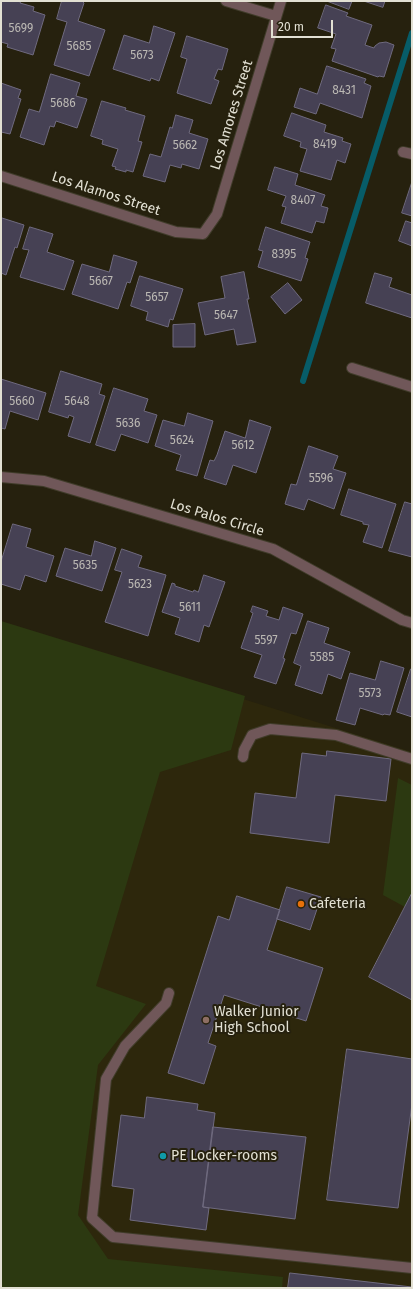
<!DOCTYPE html>
<style>
body{margin:0}
#map{position:relative;width:413px;height:1289px;overflow:hidden;background:#26210e;font-family:"Fira Sans",sans-serif}
canvas{display:block}
.frame{position:absolute;inset:0;border:2px solid #e2e0d3;pointer-events:none}
.scale{position:absolute;left:271px;top:20px;width:62px;height:18px;box-sizing:border-box;border:2px solid #e2e0d3;border-top:0;padding-left:5px;font-size:12px;line-height:14px;white-space:nowrap;color:#e2e0d3;-webkit-text-stroke:3px #26210e;paint-order:stroke}
</style>
<div id="map">
<canvas width="413" height="1289"></canvas>
<div class="frame"></div>
<div class="scale">20 m</div>
</div>
<script>
const ctx = document.querySelector('canvas').getContext('2d');
ctx.lineJoin = 'round';
function fillPath(path, color) { ctx.fillStyle = color; ctx.fill(path, 'evenodd'); }
function stroke(path, color, width, dash) { ctx.strokeStyle = color; ctx.lineWidth = width; ctx.lineCap = dash ? 'butt' : 'round'; ctx.setLineDash(dash || []); ctx.stroke(path); }
function drawText(font, color, halo, rows, align = 'center') {
  ctx.font = font + ' "Fira Sans",sans-serif'; ctx.lineWidth = 4; ctx.setLineDash([]); ctx.textBaseline = 'middle'; ctx.strokeStyle = halo; ctx.fillStyle = color; for (const [text, x, y, turn = 0] of rows) {
    ctx.save(); ctx.translate(x, y); ctx.rotate((+turn || 0) * Math.PI / 180); ctx.textAlign = isNaN(turn) ? turn : align; if (halo) ctx.strokeText(text, 0, 0); ctx.fillText(text, 0, 0); ctx.restore();
  }
}
fillPath(new Path2D(`
 M 1,623 L 412,752 L 412,1288 L 1,1288 Z`), '#2d270c');
fillPath(new Path2D(`
 M 1,621 L 245,696 L 231,750 L 160,772 L 96,986 L 146,1004 L 98,1065 L 78,1215 L 108,1259 L 283,1277 L 282,1288 L 1,1288 Z
 M 398,778 L 412,785 L 412,893 L 405,907 L 383,895 Z`), '#2c3911');
stroke(new Path2D(`
 M 303,381 L 412,33`), '#075c68', 6);
const building = new Path2D(`
 M 1,1 L 21,1 L 20,3 L 34,7 L 33,11 L 45,15 L 33,55 L 7,47 L 8,44 L 1,42 Z
 M 62,1 L 82,1 L 84,3 L 78,21 L 105,30 L 89,76 L 54,65 L 67,22 L 57,19 Z
 M 327,1 L 352,1 L 349,9 Z
 M 364,1 L 385,1 L 383,7 Z
 M 326,5 L 348,13 L 346,16 L 372,25 L 365,45 L 374,48 L 375,46 L 379,43 L 386,42 L 394,45 L 384,77 L 379,76 L 378,77 L 332,61 L 336,49 L 331,48 L 336,34 L 318,28 Z
 M 154,26 L 175,33 L 159,81 L 151,78 L 150,81 L 113,69 L 124,35 L 149,43 Z
 M 187,36 L 228,49 L 222,70 L 218,69 L 214,79 L 219,81 L 211,104 L 177,93 L 187,59 L 181,57 Z
 M 327,66 L 366,79 L 364,83 L 371,86 L 362,118 L 320,103 L 316,114 L 294,107 L 300,88 L 317,94 Z
 M 51,74 L 80,83 L 76,96 L 87,99 L 77,128 L 56,121 L 54,127 L 50,126 L 44,145 L 20,137 L 29,109 L 39,112 Z
 M 1,83 L 21,90 L 18,98 L 21,99 L 10,134 L 1,132 Z
 M 102,101 L 126,108 L 125,110 L 145,116 L 138,141 L 142,142 L 133,172 L 126,170 L 126,172 L 115,169 L 116,167 L 112,166 L 118,149 L 102,144 L 103,140 L 91,136 Z
 M 292,113 L 326,125 L 324,132 L 343,138 L 342,141 L 351,144 L 345,163 L 337,160 L 331,180 L 300,171 L 307,149 L 300,147 L 301,142 L 284,136 Z
 M 176,115 L 193,120 L 189,133 L 208,139 L 199,169 L 182,164 L 181,168 L 170,165 L 165,182 L 143,176 L 150,154 L 161,157 L 170,127 L 172,128 Z
 M 275,167 L 298,174 L 295,185 L 325,195 L 321,206 L 328,208 L 324,223 L 316,221 L 312,233 L 281,223 L 286,207 L 282,206 L 286,196 L 268,190 Z
 M 412,182 L 412,216 L 402,213 Z
 M 2,218 L 24,225 L 17,248 L 15,247 L 6,275 L 1,273 L 1,222 Z
 M 406,221 L 412,223 L 412,246 L 399,241 Z
 M 30,227 L 53,234 L 47,252 L 74,261 L 64,290 L 20,277 L 29,250 L 23,249 Z
 M 266,227 L 310,242 L 305,258 L 308,259 L 301,281 L 258,267 L 263,251 L 259,250 Z
 M 114,255 L 137,262 L 130,283 L 127,282 L 118,309 L 72,294 L 82,264 L 109,272 Z
 M 244,272 L 249,299 L 247,299 L 256,342 L 237,345 L 234,329 L 205,335 L 198,303 L 225,298 L 221,277 Z
 M 375,273 L 392,278 L 389,287 L 412,295 L 412,318 L 366,303 Z
 M 140,276 L 183,289 L 173,320 L 170,319 L 168,327 L 146,320 L 148,312 L 131,306 Z
 M 288,283 L 302,300 L 285,314 L 271,297 Z
 M 195,324 L 195,347 L 173,347 L 173,325 Z
 M 61,371 L 102,384 L 99,394 L 105,396 L 90,443 L 68,436 L 74,417 L 69,415 L 68,418 L 49,412 Z
 M 1,379 L 46,393 L 38,420 L 10,411 L 5,429 L 1,428 Z
 M 114,388 L 148,399 L 144,411 L 157,415 L 148,443 L 121,434 L 115,451 L 96,445 Z
 M 188,413 L 213,421 L 197,476 L 176,470 L 181,455 L 155,446 L 163,420 L 184,426 Z
 M 250,420 L 271,427 L 256,473 L 233,465 L 226,485 L 204,478 L 210,460 L 214,461 L 217,455 L 225,431 L 245,438 Z
 M 309,446 L 338,456 L 333,469 L 346,473 L 334,509 L 308,499 L 304,510 L 285,504 L 291,484 L 296,485 Z
 M 349,489 L 396,504 L 382,548 L 363,542 L 369,525 L 363,524 L 363,522 L 341,515 Z
 M 405,502 L 412,504 L 412,557 L 389,551 Z
 M 13,524 L 31,529 L 26,547 L 54,556 L 46,582 L 25,575 L 20,590 L 1,584 L 1,562 Z
 M 95,541 L 116,548 L 102,591 L 56,576 L 65,548 L 91,556 Z
 M 122,549 L 142,556 L 138,567 L 166,575 L 148,636 L 105,622 L 122,572 L 115,570 Z
 M 204,575 L 225,582 L 209,627 L 204,625 L 199,642 L 175,634 L 180,618 L 162,612 L 172,583 L 175,584 L 175,586 L 193,592 L 194,590 L 198,592 Z
 M 253,606 L 268,611 L 266,616 L 279,620 L 283,607 L 303,614 L 296,634 L 291,633 L 283,658 L 285,659 L 276,684 L 254,677 L 262,655 L 241,648 L 253,613 L 251,612 Z
 M 308,621 L 329,628 L 324,643 L 350,652 L 341,679 L 328,674 L 322,694 L 295,685 L 301,666 L 294,663 Z
 M 381,661 L 404,668 L 390,715 L 384,714 L 383,715 L 360,708 L 355,725 L 336,720 L 350,673 L 375,680 Z
 M 411,669 L 412,669 L 412,717 L 397,712 Z
 M 327,751 L 391,759 L 386,801 L 335,795 L 329,843 L 250,833 L 255,793 L 296,798 L 302,753 L 326,756 Z
 M 287,887 L 321,897 L 310,930 L 277,919 Z
 M 412,893 L 412,1000 L 369,977 Z
 M 237,896 L 280,910 L 267,950 L 323,968 L 306,1021 L 224,995 L 208,1043 L 216,1046 L 204,1084 L 168,1073 L 218,916 L 229,920 Z
 M 347,1049 L 412,1059 L 412,1104 L 398,1208 L 327,1200 Z
 M 147,1097 L 198,1104 L 197,1110 L 215,1113 L 203,1207 L 209,1208 L 206,1230 L 130,1220 L 134,1189 L 112,1186 L 121,1115 L 144,1118 Z
 M 213,1127 L 306,1137 L 295,1219 L 203,1207 Z
 M 290,1273 L 412,1287 L 412,1288 L 288,1288 Z`);
fillPath(building, '#464154');
stroke(building, '#6f6a7f', 1);
const lane = new Path2D(`
 M 403,152 L 412,154
 M 352,368 L 412,387
 M 243,757 L 244,750 L 252,735 L 270,729 L 336,735 L 412,759
 M 169,993 L 166,1003 L 125,1046 L 106,1079 L 92,1218 L 113,1237 L 412,1268`);
const street = new Path2D(`
 M 226,1 L 276,16
 M 1,176 L 176,232 L 203,234 L 217,214 L 281,1
 M 1,477 L 44,481 L 273,549 L 402,620 L 412,623`);
stroke(lane, '#403c2a', 12);
stroke(street, '#403c2a', 12);
stroke(lane, '#705759', 10);
stroke(street, '#705759', 10);
for (const [x, y, r, color] of [
 [301,904,4,"#e8710a"],
 [206,1020,4,"#8d6e63"],
 [163,1156,4,"#0f9aa8"]
]) { const dot = new Path2D(); dot.arc(x, y, r, 0, 2 * Math.PI); ctx.fillStyle = color; ctx.fill(dot); stroke(dot, '#26210e', 1.5); }
drawText('12px', '#bbb8b3', null, [
 ["5699",21,29],
 ["5685",79,47],
 ["5673",142,56],
 ["8431",344,91],
 ["5686",63,104],
 ["8419",325,145],
 ["5662",185,146],
 ["8407",303,201],
 ["8395",284,255],
 ["5667",101,282],
 ["5657",157,298],
 ["5647",226,316],
 ["5660",22,402],
 ["5648",77,402],
 ["5636",128,424],
 ["5624",182,441],
 ["5612",243,446],
 ["5596",321,479],
 ["5635",85,566],
 ["5623",140,585],
 ["5611",190,608],
 ["5597",266,641],
 ["5585",322,658],
 ["5573",370,694]
]);
drawText('14px', '#e2e0d3', '#26210e', [
 ["Los Amores Street",232,115,-73],
 ["Los Alamos Street",106,194,18],
 ["Los Palos Circle",217,518,17]
]);
drawText('14px', '#e2e0d3', '#26210e', [
 ["Cafeteria",309,904],
 ["Walker Junior",214,1012],
 ["High School",214,1028],
 ["PE Locker-rooms",171,1156]
], 'left');
</script>
